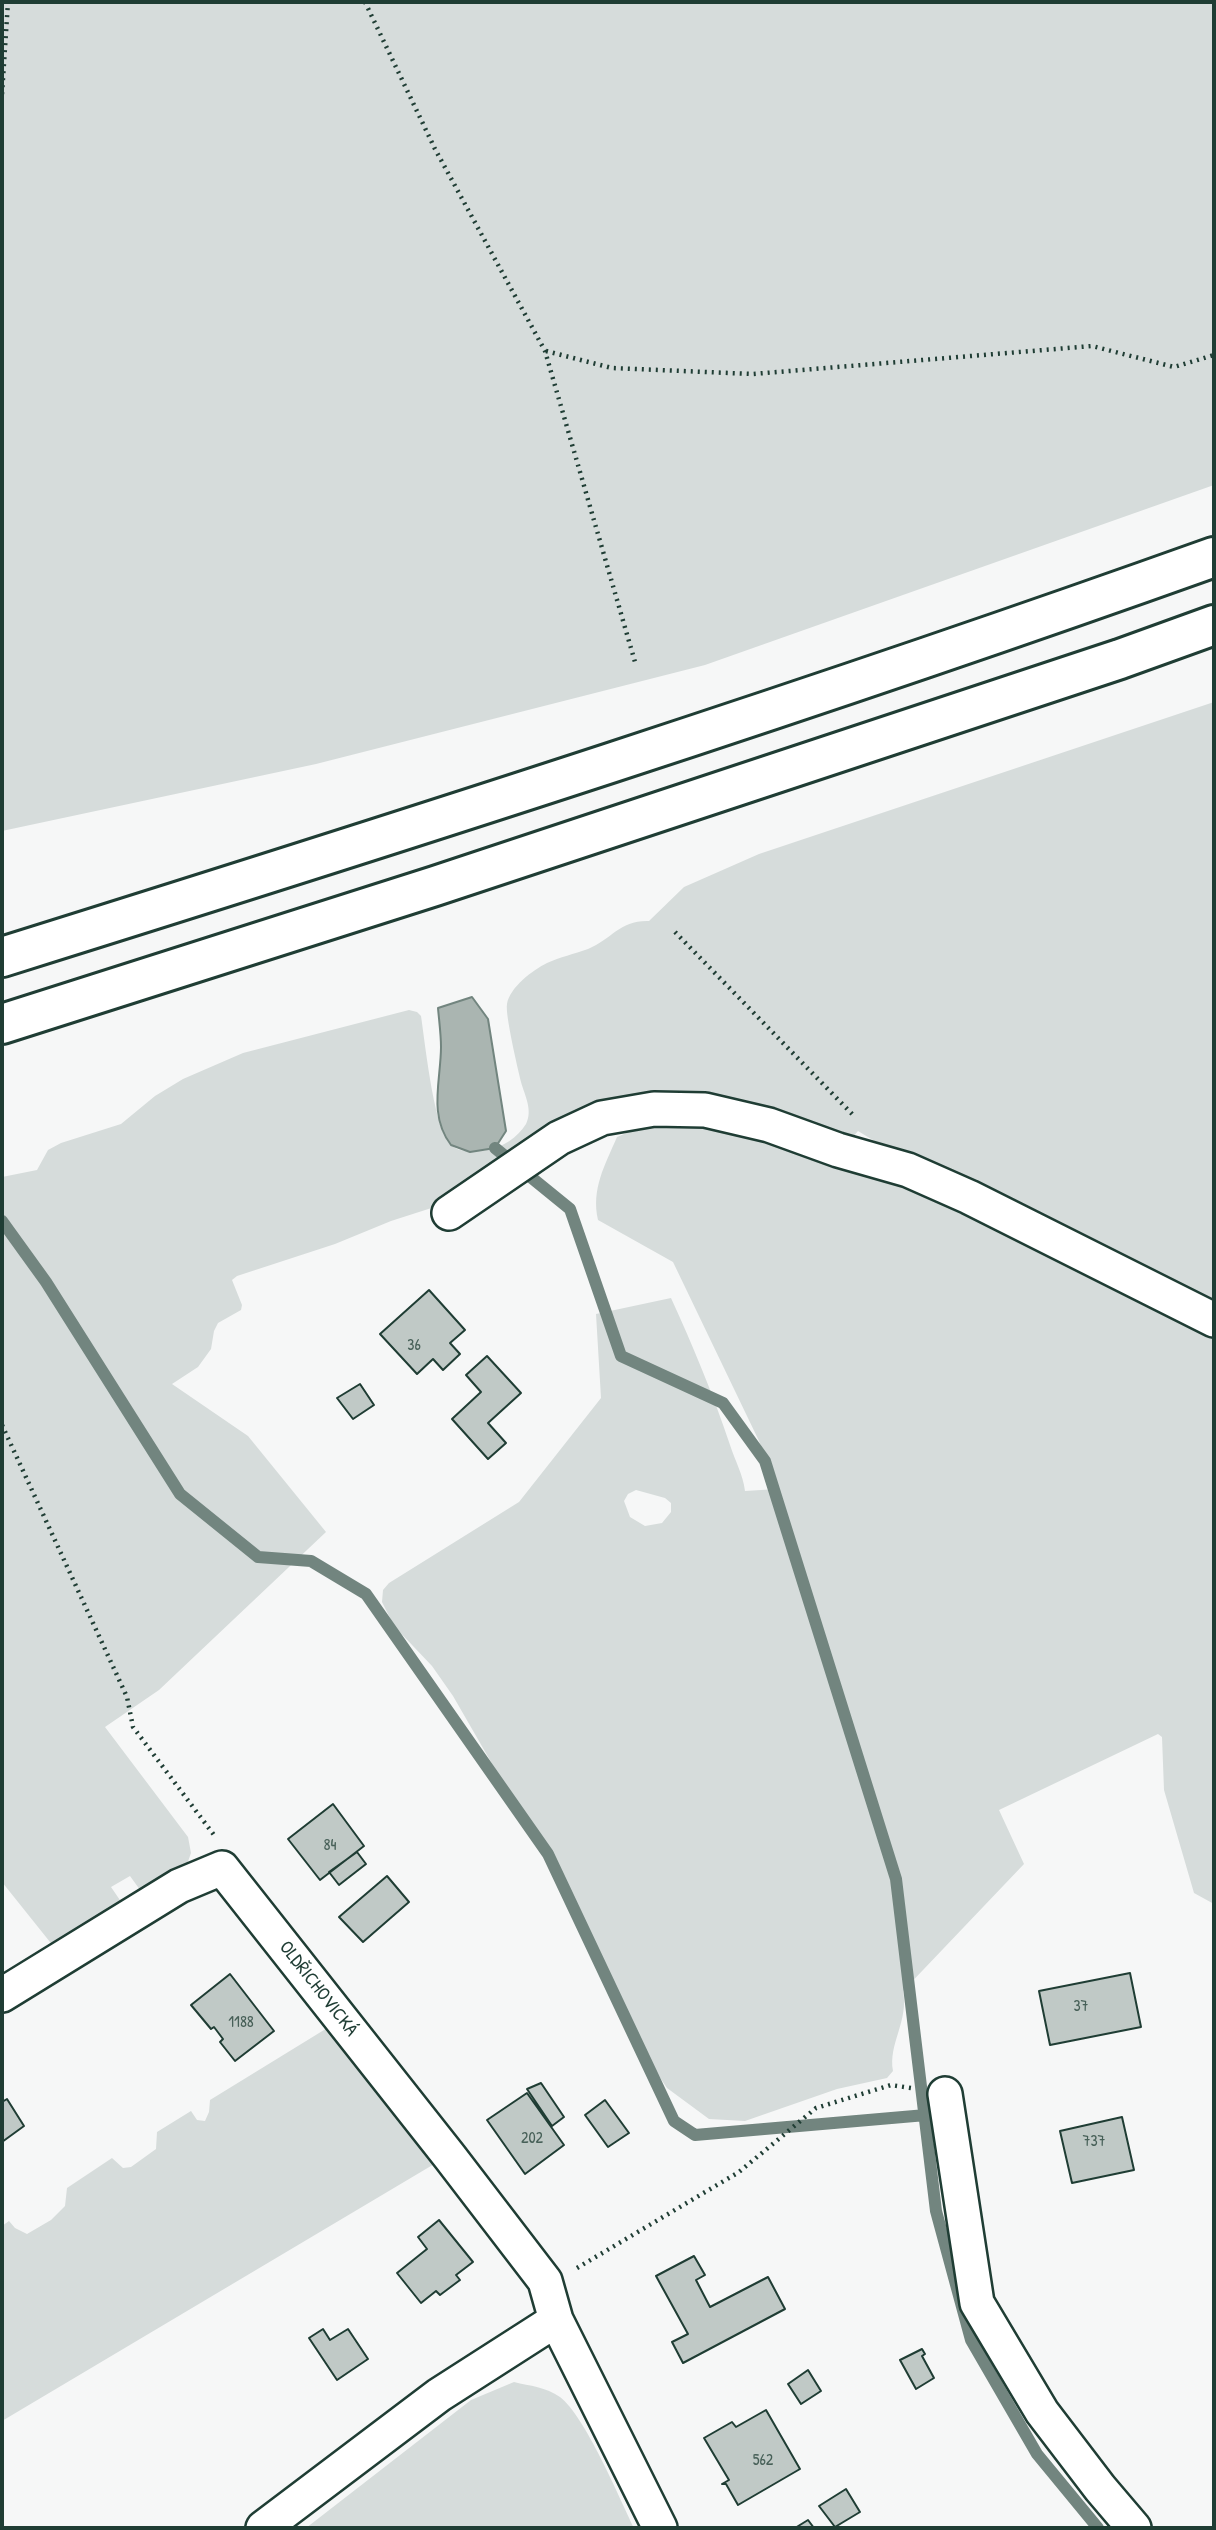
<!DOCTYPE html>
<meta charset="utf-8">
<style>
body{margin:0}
#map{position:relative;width:1216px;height:2530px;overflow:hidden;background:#f6f7f7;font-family:"Patrick Hand",sans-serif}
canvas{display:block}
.frame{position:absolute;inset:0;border:4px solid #1f3d34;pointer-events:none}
</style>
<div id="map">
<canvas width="1216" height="2530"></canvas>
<div class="frame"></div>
</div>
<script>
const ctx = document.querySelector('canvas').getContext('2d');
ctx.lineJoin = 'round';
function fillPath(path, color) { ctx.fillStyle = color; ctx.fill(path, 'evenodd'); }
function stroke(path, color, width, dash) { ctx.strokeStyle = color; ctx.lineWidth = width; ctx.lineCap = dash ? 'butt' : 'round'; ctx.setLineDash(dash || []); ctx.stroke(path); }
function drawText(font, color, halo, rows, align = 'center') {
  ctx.font = font + ' "Patrick Hand",sans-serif'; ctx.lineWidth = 7; ctx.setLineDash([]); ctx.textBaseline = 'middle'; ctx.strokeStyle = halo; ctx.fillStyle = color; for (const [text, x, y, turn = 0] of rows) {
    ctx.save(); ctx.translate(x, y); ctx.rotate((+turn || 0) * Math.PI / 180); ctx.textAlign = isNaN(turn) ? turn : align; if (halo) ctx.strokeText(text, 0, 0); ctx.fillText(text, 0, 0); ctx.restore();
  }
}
fillPath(new Path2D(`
 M 2,2 L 1214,2 L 1214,485 L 705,665 L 316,764 L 2,831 Z
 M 1214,702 L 1214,1904 L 1194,1893 L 1164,1790 L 1162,1737 L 1158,1734 L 999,1810 L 1024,1864 L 903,1991 C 909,2021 888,2044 893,2071 L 887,2078 L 837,2089 L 745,2121 L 709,2119 L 667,2088 L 632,2036 L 540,1847 L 453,1696 L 432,1666 L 394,1626 L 382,1602 L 383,1590 L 389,1583 L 519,1502 L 601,1398 L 596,1314 L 671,1298 C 693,1346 713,1394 730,1445 C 735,1461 743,1474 745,1491 L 777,1489 L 759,1441 L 673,1262 L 598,1220 C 591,1189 605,1165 617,1137 L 636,1129 L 684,1120 L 785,1138 L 1031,1236 L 858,1131 L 852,1138 L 667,1096 L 447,1203 L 391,1221 L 335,1244 L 237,1276 L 232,1280 L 242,1305 L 241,1310 L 218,1323 L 214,1331 L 211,1349 L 198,1367 L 172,1384 L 248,1436 L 326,1532 L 159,1690 L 105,1727 L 188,1837 L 191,1853 L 186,1867 L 143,1894 L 130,1876 L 111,1887 L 124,1906 L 54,1947 L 2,1882 L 2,1177 L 37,1170 L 48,1150 L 61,1143 L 121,1124 L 155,1096 L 183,1079 L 243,1053 L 409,1010 L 417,1012 L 421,1016 C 425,1041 434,1131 451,1145 C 461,1154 476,1151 487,1150 C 502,1148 518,1137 526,1124 C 533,1110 525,1096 521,1082 C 518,1069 505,1015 507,1004 C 510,987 533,970 547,963 C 560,957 574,954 588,949 C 612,939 620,920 649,921 L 684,887 L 759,854 ZM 636,1490 L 665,1498 L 671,1503 L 671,1512 L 662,1523 L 645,1526 L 630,1517 L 624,1501 L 628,1494 Z
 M 337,2022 L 441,2160 L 2,2421 L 2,2226 L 9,2221 L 15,2228 L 27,2234 L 51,2220 L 65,2206 L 67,2188 L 112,2158 L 123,2168 L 131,2167 L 156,2149 L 157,2132 L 191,2111 L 197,2120 L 205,2121 L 209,2112 L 210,2100 Z
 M 514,2382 C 530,2386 546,2387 560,2397 C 585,2416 619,2497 634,2528 L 306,2528 L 471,2400 Z`), '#d6dcdb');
const water = new Path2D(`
 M 472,997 L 488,1019 L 506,1131 L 495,1148 L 470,1152 L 451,1145 C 428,1115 441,1080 441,1047 C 441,1034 439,1020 438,1008 Z`);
fillPath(water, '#aab5b1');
stroke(water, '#72857f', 2);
stroke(new Path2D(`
 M 495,1148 L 570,1209 L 621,1356 L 723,1403 L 765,1461 L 896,1879 L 936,2211 L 971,2340 L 1037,2454 L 1098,2528
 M 2,1221 L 46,1282 L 180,1494 L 258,1557 L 311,1561 L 366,1594 L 548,1854 L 674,2121 L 695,2135 L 926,2115`), '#72857f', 12);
const building = new Path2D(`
 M 429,1290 L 465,1330 L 450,1343 L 460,1354 L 443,1370 L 433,1359 L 417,1374 L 380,1334 Z
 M 487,1356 L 521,1393 L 488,1423 L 506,1443 L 488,1459 L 452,1419 L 481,1392 L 466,1375 Z
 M 360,1384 L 374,1405 L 353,1419 L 337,1398 Z
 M 333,1804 L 364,1846 L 320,1880 L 288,1839 Z
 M 357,1852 L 366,1864 L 339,1885 L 329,1872 Z
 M 387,1876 L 409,1902 L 363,1942 L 339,1917 Z
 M 1130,1973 L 1141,2027 L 1050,2045 L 1039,1991 Z
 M 230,1974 L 274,2031 L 235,2061 L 220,2042 L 223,2039 L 214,2027 L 211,2029 L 191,2005 Z
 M 541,2083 L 564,2117 L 552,2126 L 527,2089 Z
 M 527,2093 L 564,2145 L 525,2174 L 487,2120 Z
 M 7,2099 L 24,2126 L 2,2142 L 2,2102 Z
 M 605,2100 L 629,2133 L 608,2147 L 585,2115 Z
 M 1122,2117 L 1134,2170 L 1072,2183 L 1060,2131 Z
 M 439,2220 L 473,2262 L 456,2275 L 460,2280 L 440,2295 L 436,2291 L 421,2303 L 397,2273 L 427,2249 L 418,2237 Z
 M 694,2256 L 705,2275 L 696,2280 L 710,2307 L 768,2277 L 785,2309 L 683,2363 L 672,2342 L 688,2334 L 656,2276 Z
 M 323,2329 L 330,2340 L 348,2329 L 368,2359 L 337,2380 L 309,2338 Z
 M 922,2349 L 925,2354 L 922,2356 L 934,2378 L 916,2389 L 900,2360 Z
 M 808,2370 L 821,2391 L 801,2404 L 788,2384 Z
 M 766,2410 L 800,2469 L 738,2505 L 726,2484 L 722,2484 L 729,2480 L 704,2438 L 732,2422 L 736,2427 Z
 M 846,2489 L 860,2512 L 835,2527 L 819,2506 Z
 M 808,2520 L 814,2528 L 795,2528 Z`);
fillPath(building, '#c0c9c6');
stroke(building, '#1f3d34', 2);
const street = new Path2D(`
 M 449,1213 L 559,1138 L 602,1118 L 654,1109 L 705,1110 L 769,1125 L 838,1150 L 908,1170 L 969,1197 L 1214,1320
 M 2,1995 L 179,1886 L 222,1868 L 450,2157 L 545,2281 L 556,2320 L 660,2528
 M 945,2094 L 977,2303 L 1042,2412 L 1100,2488 L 1134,2528
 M 263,2528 L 439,2395 L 556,2320`);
const highway = new Path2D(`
 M 2,957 C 408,830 814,700 1214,557
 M 2,1024 L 435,886 L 1120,659 L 1214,625`);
stroke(street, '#1f3d34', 38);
stroke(highway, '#1f3d34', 44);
stroke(new Path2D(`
 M 365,2 L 435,149 L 545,351 L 635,662
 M 2,94 L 8,2
 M 546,351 L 612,368 L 753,374 L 1092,346 L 1174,367 L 1214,355
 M 675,932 L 855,1117
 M 2,1425 L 127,1697 L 133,1727 L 214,1835
 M 577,2268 L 739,2172 L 816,2108 L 891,2085 L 911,2088`), '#1f3d34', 4.5, [2, 5]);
stroke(street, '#fff', 33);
stroke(highway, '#fff', 38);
drawText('16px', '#476058', null, [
 ["36",414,1346],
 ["84",330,1846],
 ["37",1081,2007],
 ["1188",241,2023],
 ["202",532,2139],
 ["737",1094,2142],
 ["562",763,2461]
]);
drawText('19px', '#1f3d34', '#fff', [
 ["OLDŘICHOVICKÁ",318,1989,52]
]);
</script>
